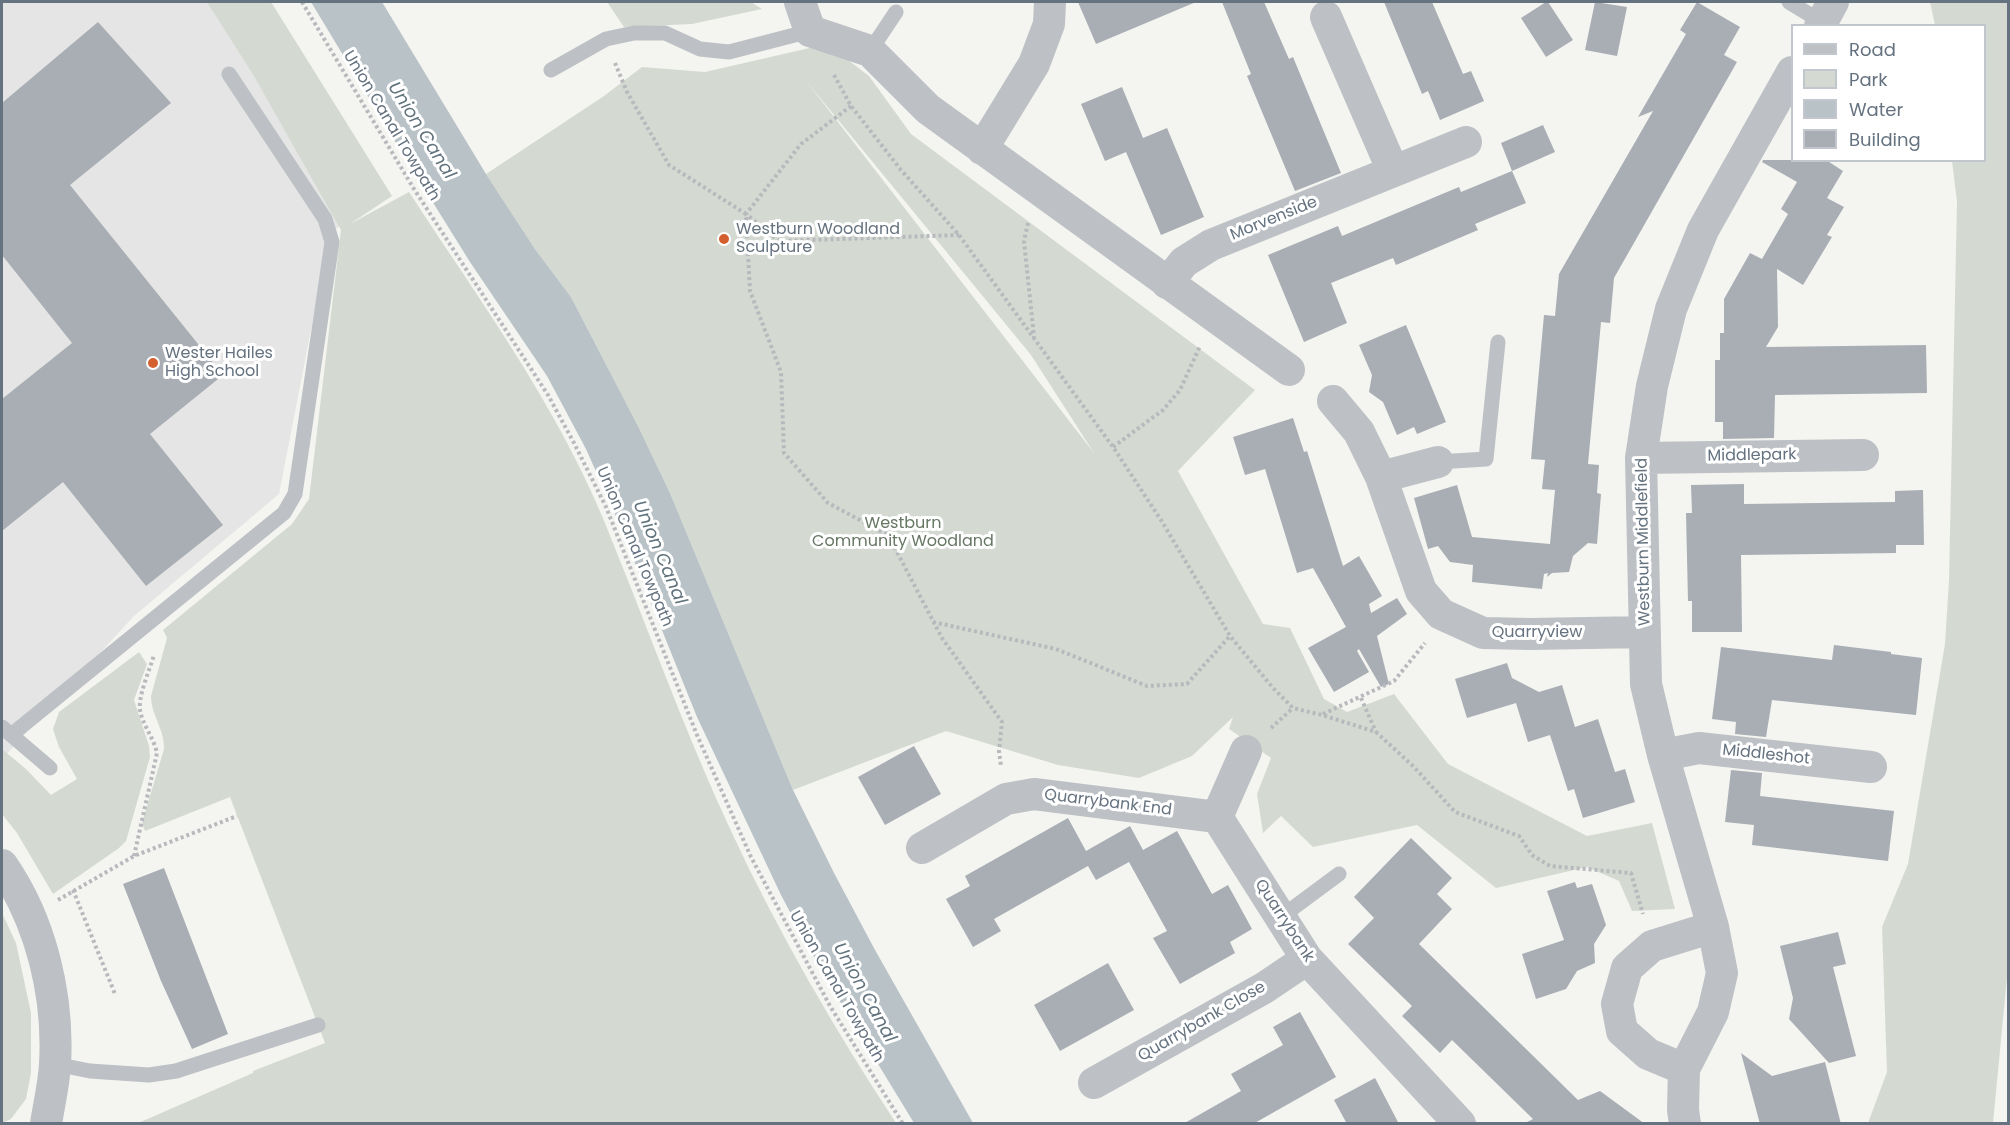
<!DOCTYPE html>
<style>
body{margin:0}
#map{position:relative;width:2010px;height:1125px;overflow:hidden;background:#f4f4f0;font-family:Poppins,sans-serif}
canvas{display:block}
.frame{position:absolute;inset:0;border:3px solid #65727f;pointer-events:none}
.legend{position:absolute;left:1791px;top:24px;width:195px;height:138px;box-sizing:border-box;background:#fff;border:2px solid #c1c7cc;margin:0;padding:8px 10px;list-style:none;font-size:18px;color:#65727f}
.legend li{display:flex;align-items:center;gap:12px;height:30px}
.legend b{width:30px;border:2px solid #c1c7cc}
</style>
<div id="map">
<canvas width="2010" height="1125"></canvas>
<div class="frame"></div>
<ul class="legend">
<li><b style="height:8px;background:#bdc0c4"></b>Road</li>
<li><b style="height:16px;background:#d4dad2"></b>Park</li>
<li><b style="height:16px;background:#b8c2c7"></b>Water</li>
<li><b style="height:16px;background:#a8aeb4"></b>Building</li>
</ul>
</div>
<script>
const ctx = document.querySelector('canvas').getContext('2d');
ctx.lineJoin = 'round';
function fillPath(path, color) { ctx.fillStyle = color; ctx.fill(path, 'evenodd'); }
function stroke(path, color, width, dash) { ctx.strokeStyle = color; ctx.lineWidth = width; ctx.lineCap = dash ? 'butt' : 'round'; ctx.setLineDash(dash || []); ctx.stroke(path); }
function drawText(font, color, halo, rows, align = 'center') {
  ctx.font = font + ' Poppins,sans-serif'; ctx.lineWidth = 6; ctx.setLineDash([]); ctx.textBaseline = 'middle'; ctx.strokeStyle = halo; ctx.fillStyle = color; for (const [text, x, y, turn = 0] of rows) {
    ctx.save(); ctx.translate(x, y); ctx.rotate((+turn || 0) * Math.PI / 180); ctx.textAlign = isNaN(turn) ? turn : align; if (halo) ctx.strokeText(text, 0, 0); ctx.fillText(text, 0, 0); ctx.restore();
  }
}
fillPath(new Path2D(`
 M 2,2 L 271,2 L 392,196 L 330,232 L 279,494 L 134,616 L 2,759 Z`), '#e4e5e4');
fillPath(new Path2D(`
 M 207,2 L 271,2 L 392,196 L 350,224 L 409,192 C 474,292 546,390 595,500 C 607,526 616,552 627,578 C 661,664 693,750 732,833 C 779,934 835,1030 896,1123 L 136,1124 L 253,1073 L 253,1071 L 325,1043 L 230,797 L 145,831 L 142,823 L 164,749 C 165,730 151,715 151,696 L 167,638 L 163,630 L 292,524 L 309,499 L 341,230 L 254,76 Z
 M 607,2 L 751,2 L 762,9 L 692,24 L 624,27 Z
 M 1930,2 L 2008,2 L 2008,967 L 1993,1123 L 1868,1123 L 1887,1072 L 1882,927 L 1908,864 L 1945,644 L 1949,580 L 1957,202 L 1952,161 L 1984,160 L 1984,26 L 1935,25 Z
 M 827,44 L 869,76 L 911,134 L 1255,390 L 1178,471 L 1263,624 L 1290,628 L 1324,699 L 1347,712 L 1394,694 L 1448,764 L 1587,836 L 1652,823 L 1675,909 L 1632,911 L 1619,881 L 1587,867 L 1496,888 L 1417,825 L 1313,847 L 1281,816 L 1263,833 L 1257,794 L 1271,758 L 1229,729 L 1233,717 L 1192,756 L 1139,778 L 1058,765 L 946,731 L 793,790 L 670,493 L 639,428 L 571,297 L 535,249 L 486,174 L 604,96 L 642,67 L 705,72 ZM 807,82 L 1031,355 L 1094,453 Z
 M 139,652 L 147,664 L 134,700 L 149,746 L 150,757 L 126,841 L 119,848 L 53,894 L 17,833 L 2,814 L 2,749 L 26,769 L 51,795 L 77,779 L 59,747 L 53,729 L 59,712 Z
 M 2,913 L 16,943 L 31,1013 L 31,1073 L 26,1099 L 11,1119 L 2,1123 Z`), '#d4dad2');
fillPath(new Path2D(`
 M 311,2 L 382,2 L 486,174 L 535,249 L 571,297 L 639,428 L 670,493 L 793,790 L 834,873 L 875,950 L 973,1123 L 914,1123 L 822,972 L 781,895 L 697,717 L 618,521 L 586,449 L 547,376 L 470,262 L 404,156 Z`), '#b8c2c7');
fillPath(new Path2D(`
 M 1078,2 L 1196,2 L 1096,44 Z
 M 1222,2 L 1264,2 L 1289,59 L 1293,57 L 1341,173 L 1295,191 L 1247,76 L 1251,74 Z
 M 1384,2 L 1432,2 L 1463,74 L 1471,71 L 1484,101 L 1440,120 L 1428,91 L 1422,94 Z
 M 1546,2 L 1548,2 L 1573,40 L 1546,57 L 1521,18 Z
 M 1595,2 L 1627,7 L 1617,56 L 1585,50 Z
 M 1697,2 L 1740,27 L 1724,55 L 1737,62 L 1614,278 L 1610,323 L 1601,322 L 1588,464 L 1599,465 L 1597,493 L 1601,494 L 1597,544 L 1588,543 L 1573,556 L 1569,572 L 1552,573 L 1547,577 L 1548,573 L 1544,574 L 1542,589 L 1472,582 L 1473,565 L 1450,562 L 1438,546 L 1428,549 L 1414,498 L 1457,485 L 1472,537 L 1550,544 L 1555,490 L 1542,489 L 1545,460 L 1531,459 L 1544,315 L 1555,316 L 1559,274 L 1653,111 L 1638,117 L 1686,34 L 1680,30 Z
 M 98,22 L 171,103 L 70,185 L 223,375 L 150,434 L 223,525 L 146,586 L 63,482 L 2,531 L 2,399 L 72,343 L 2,255 L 2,103 Z
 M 1122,87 L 1143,138 L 1167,128 L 1204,217 L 1161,235 L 1126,152 L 1105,161 L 1081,104 Z
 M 1543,125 L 1555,152 L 1512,171 L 1501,143 Z
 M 1763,160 L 1826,160 L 1843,171 L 1827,198 L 1844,207 L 1827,235 L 1832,237 L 1803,285 L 1777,269 L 1778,327 L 1766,347 L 1926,345 L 1927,393 L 1775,395 L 1774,438 L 1723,439 L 1723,422 L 1715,422 L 1715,360 L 1720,360 L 1720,333 L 1724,333 L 1724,299 L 1750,253 L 1762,259 L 1788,214 L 1781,209 L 1797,182 L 1762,162 Z
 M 1512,171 L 1526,203 L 1475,224 L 1478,230 L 1396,265 L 1393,258 L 1331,283 L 1347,323 L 1304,342 L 1268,255 L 1338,226 L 1342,236 L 1459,187 L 1461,192 Z
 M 1406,325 L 1446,422 L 1417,434 L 1414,427 L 1397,435 L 1383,402 L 1369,392 L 1372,375 L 1359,345 Z
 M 1293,418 L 1304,452 L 1307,451 L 1343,566 L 1359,556 L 1382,596 L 1369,604 L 1371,613 L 1397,598 L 1407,614 L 1377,636 L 1389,684 L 1381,687 L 1359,649 L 1357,651 L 1369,672 L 1334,692 L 1308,648 L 1346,627 L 1313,568 L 1297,573 L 1265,469 L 1245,475 L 1233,437 Z
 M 1744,484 L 1744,504 L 1895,502 L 1895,491 L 1923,490 L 1924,545 L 1896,545 L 1896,553 L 1741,555 L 1742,632 L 1692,632 L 1692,601 L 1688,601 L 1686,513 L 1692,513 L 1691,485 Z
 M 1834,645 L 1891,652 L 1891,654 L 1922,658 L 1916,715 L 1772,700 L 1766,737 L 1735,734 L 1736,722 L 1712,719 L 1721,647 L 1832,660 Z
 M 1507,663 L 1512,678 L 1539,692 L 1562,685 L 1575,727 L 1598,719 L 1615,772 L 1625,769 L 1635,802 L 1583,818 L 1574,789 L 1568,791 L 1550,735 L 1528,742 L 1516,703 L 1467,718 L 1455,679 Z
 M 914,746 L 941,794 L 885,825 L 858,777 Z
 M 1731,770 L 1762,773 L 1760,796 L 1894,811 L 1888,861 L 1752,845 L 1754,825 L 1725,822 Z
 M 1068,818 L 1086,851 L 1130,826 L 1143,850 L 1177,831 L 1212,894 L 1228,885 L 1252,929 L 1230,942 L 1235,953 L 1180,984 L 1153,938 L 1167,931 L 1129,862 L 1096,880 L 1088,866 L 994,919 L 1001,931 L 973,947 L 946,899 L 970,886 L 965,876 Z
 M 1411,838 L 1452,878 L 1437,894 L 1452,909 L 1419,944 L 1578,1100 L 1600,1091 L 1645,1124 L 1523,1124 L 1533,1119 L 1452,1040 L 1440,1053 L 1402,1016 L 1412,1006 L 1348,944 L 1374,918 L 1354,897 Z
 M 164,868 L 228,1034 L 192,1049 L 161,981 L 123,884 Z
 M 1575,882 L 1577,888 L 1592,884 L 1606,925 L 1594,944 L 1595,963 L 1577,971 L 1566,989 L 1536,999 L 1522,954 L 1564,940 L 1547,891 Z
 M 1838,932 L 1846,964 L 1833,967 L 1856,1056 L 1829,1063 L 1789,1019 L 1793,998 L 1780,946 Z
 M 1108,963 L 1134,1010 L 1060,1051 L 1034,1005 Z
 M 1300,1012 L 1336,1077 L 1253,1124 L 1183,1124 L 1241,1091 L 1231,1074 L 1283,1045 L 1273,1027 Z
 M 1741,1053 L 1772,1076 L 1825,1062 L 1841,1124 L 1760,1124 Z
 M 1375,1078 L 1399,1124 L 1347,1124 L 1334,1100 Z`), '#a8aeb4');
stroke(new Path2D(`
 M 302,2 L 414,189 L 548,395 L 574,443 L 606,507 L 697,735 L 751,857 L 830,1006 L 903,1124
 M 615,63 L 627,92 L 669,165 L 746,214 L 750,291 L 781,372 L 784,453 L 828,503 L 888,535 L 942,638 L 1002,722 L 999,751 L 1001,766
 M 834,75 L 851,106 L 901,170 L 959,235 L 1113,447 L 1161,520 L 1230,636 L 1273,688 L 1293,708 L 1322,715 L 1376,732 L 1414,767 L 1455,812 L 1519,836 L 1532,855 L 1550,866 L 1631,873 L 1643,914
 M 851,106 L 801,144 L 746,214 L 779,241 L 959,235
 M 1028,223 L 1024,241 L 1034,337
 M 1113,447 L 1163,410 L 1180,390 L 1200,346
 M 933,622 L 1056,649 L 1147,686 L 1187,684 L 1230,636
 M 1361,698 L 1376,732
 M 1323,714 L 1394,681 L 1425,643
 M 1271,728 L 1293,708
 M 134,856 L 157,753 C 154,738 142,724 140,710 C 138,696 150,669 154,655
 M 73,890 L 115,994
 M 58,900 L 134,856 L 237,816`), '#b7b9bc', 4, [3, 3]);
stroke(new Path2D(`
 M 1789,2 L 1822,22
 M 870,51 L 896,12
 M 551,70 L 606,39 L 634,33 L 665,33 L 700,49 L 729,52 L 810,31
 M 1438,462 L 1486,459 L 1498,342
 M 2,727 L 50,768
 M 11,735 L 284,513 L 295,494 L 332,242 L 325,219 L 229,74
 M 1281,917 L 1339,874
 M 55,1064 L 90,1071 L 149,1075 L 176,1071 L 318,1025`), '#bdc0c4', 15);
stroke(new Path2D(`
 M 800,2 L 810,31 L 870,51 L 928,109 L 1289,370
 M 1326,17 L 1393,171
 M 1820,26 L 1833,2
 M 982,149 L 1034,64 L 1049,24 L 1050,2
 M 1167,283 L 1184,262 L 1211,245 L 1466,142
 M 1333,401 L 1359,432 L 1381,477 L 1421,591 L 1441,614 L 1483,633 L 1530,634 L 1645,632
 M 1641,458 L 1863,455
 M 1381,477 L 1438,462
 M 1663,755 L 1699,748 L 1871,767
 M 1217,817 L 1307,959 L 1460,1124
 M 1217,817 L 1246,751
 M 922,848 L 1006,799 L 1034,794 L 1217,817
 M 2,865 C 41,921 59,996 55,1064 C 54,1084 49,1104 46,1124
 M 1684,1069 L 1648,1054 L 1622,1031 L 1617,1004 L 1627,968 L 1652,946 L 1713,927
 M 1094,1083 L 1264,988 L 1307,959
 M 1685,1124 L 1683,1110 L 1684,1069 L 1713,1012 L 1722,973 L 1713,927 L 1663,755 L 1646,684 L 1641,458 L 1652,386 L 1671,309 L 1703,230 L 1792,72`), '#bdc0c4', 32);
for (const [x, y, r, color] of [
 [724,239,6,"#d5602f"],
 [153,363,6,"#d5602f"]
]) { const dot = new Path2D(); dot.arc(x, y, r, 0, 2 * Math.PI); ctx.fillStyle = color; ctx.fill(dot); stroke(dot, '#fff', 2); }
drawText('16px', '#65727f', '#fff', [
 ["Union Canal Towpath",391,126,59],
 ["Morvenside",1274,219,-22],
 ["Middlepark",1752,456,-1],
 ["Westburn Middlefield",1644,542,-91],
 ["Union Canal Towpath",634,547,67],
 ["Quarryview",1537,633],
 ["Middleshot",1766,755,6],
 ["Quarrybank End",1108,803,7],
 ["Quarrybank",1284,921,57],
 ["Union Canal Towpath",836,987,60],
 ["Quarrybank Close",1202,1022,-30]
]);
drawText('16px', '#65727f', '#fff', [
 ["Westburn Woodland",736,230],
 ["Sculpture",736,248],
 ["Wester Hailes",165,354],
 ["High School",165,372]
], 'left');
drawText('16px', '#667763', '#fff', [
 ["Westburn",903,524],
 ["Community Woodland",903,542]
]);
drawText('italic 18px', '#61737c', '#fff', [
 ["Union Canal",421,131,58],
 ["Union Canal",659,553,67],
 ["Union Canal",864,993,61]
]);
</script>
